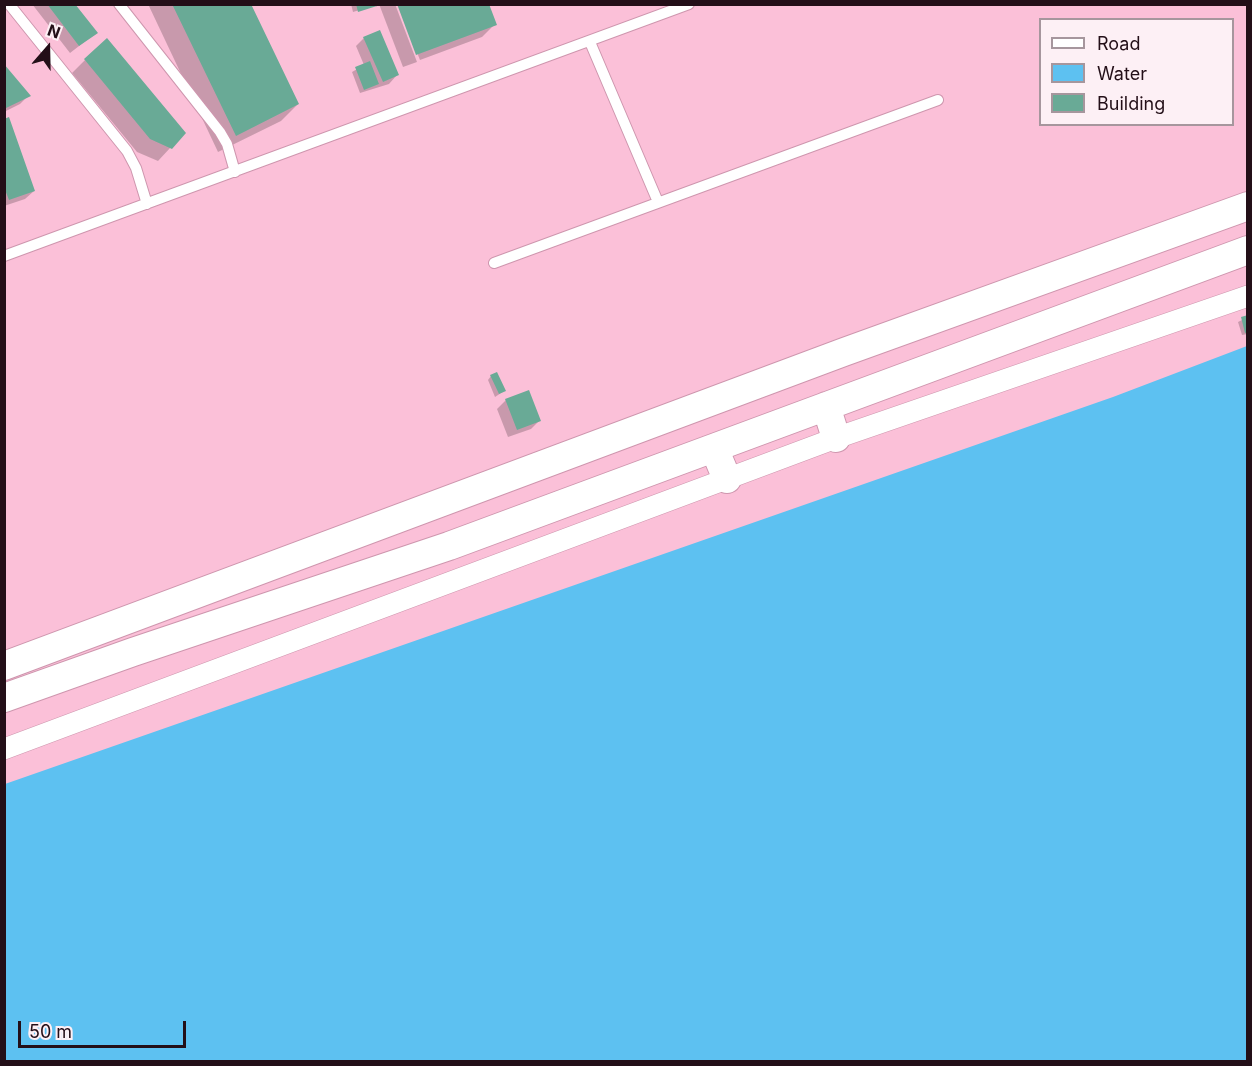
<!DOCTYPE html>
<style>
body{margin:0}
#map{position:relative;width:1252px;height:1066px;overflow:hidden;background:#fbc0d8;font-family:Inter,sans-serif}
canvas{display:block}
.frame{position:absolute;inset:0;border:6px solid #230f18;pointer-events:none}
.legend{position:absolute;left:1039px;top:18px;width:195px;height:108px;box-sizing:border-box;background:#fdf0f5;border:2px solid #a6969d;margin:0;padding:8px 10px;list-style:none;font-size:18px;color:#230f18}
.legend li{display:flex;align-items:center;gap:12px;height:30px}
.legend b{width:30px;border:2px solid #a6969d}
.north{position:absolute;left:18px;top:18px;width:60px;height:60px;-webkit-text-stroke:4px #fdf0f5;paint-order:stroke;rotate:20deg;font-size:16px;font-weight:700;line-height:24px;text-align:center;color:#230f18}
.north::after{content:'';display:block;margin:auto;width:21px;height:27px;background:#230f18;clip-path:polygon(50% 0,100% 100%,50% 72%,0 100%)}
.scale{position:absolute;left:18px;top:1021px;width:168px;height:27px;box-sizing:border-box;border:3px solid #230f18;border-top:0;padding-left:8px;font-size:18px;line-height:21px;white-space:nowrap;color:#230f18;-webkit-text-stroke:4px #fdf0f5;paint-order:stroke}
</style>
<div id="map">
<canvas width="1252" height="1066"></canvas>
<div class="frame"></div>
<ul class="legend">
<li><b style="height:8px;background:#fff"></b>Road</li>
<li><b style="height:16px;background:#5dc1f1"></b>Water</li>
<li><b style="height:16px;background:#69aa96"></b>Building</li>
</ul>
<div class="north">N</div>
<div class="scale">50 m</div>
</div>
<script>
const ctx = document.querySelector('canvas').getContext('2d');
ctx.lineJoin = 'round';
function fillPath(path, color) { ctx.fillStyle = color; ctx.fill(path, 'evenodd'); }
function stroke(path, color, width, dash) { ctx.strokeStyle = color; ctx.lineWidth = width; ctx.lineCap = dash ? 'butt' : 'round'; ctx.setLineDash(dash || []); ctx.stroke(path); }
fillPath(new Path2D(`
 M 1247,346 L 1247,1061 L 5,1061 L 5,784 L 1113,397 Z`), '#5dc1f1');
fillPath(new Path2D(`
 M 32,4 L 73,4 L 96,33 L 70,53 Z
 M 148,4 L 250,4 L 298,104 L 281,121 L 218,152 Z
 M 351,4 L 378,4 L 376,7 L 376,5 L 353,12 Z
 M 379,4 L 395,4 L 417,62 L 403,67 Z
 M 398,4 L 495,24 L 482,37 L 420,60 Z
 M 364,38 L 397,75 L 389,84 L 360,93 L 352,72 L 364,65 L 356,46 Z
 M 85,60 L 184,133 L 158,161 L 137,152 L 72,73 Z
 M 4,67 L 28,96 L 20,104 L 4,112 Z
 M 4,120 L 34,191 L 25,199 L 4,206 Z
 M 1248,317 L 1248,334 L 1242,335 L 1238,322 Z
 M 491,376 L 504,391 L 495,397 L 488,380 Z
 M 506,400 L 539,421 L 531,429 L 508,437 L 497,409 Z`), '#0003');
fillPath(new Path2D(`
 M 47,4 L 75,4 L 98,33 L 79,46 Z
 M 172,4 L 251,4 L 299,104 L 236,136 Z
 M 356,4 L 380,4 L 380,5 L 358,12 Z
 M 397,4 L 489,4 L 497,25 L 416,55 Z
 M 380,30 L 399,75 L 383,82 L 363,37 Z
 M 107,38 L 186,133 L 172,149 L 150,139 L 84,59 Z
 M 370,61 L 379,84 L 364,90 L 355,67 Z
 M 4,64 L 31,96 L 4,109 Z
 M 9,117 L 35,191 L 9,200 L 4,187 L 4,119 Z
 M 1248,315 L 1248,332 L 1245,333 L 1241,317 Z
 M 497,372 L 506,391 L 499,394 L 490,375 Z
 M 529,390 L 541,421 L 517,430 L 505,399 Z`), '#69aa96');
const lane = new Path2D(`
 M 9,4 L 127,151 L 136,168 L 147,204
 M 119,4 L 220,132 L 227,144 L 235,172
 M 590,42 L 658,202
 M 4,256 L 689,4
 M 494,263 L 938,100`);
const street = new Path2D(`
 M 4,749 L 836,438 L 1248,296`);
const secondary = new Path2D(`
 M 826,406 L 836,438
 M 714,448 L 727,479
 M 4,666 L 844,352 L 1248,206
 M 4,698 L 133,652 L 449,546 L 1248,250`);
stroke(lane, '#ce96ae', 12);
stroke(street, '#ce96ae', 22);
stroke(secondary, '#ce96ae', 30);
stroke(lane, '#fff', 10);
stroke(street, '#fff', 21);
stroke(secondary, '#fff', 28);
</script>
